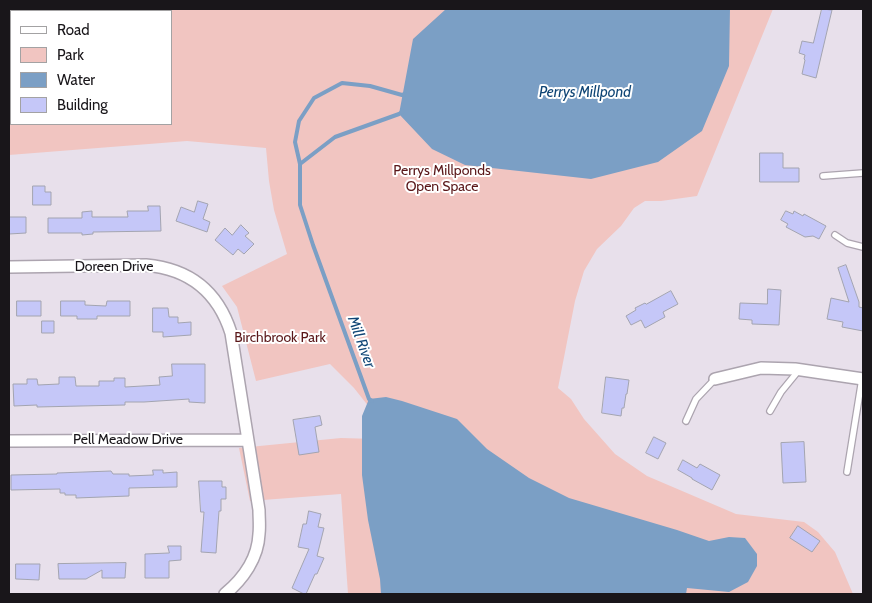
<!DOCTYPE html>
<style>
body{margin:0}
#map{position:relative;width:872px;height:603px;overflow:hidden;background:#e8e0eb;font-family:Cabin,sans-serif}
canvas{display:block}
.frame{position:absolute;inset:0;border:10px solid #19161a;pointer-events:none}
.legend{position:absolute;left:10px;top:10px;width:162px;height:115px;box-sizing:border-box;background:#fff;border:1px solid #a3a2a3;margin:0;padding:6px 9px;list-style:none;font-size:15px;color:#19161a}
.legend li{display:flex;align-items:center;gap:10px;height:25px}
.legend b{width:25px;border:1px solid #a3a2a3}
</style>
<div id="map">
<canvas width="872" height="603"></canvas>
<div class="frame"></div>
<ul class="legend">
<li><b style="height:6px;background:#fff"></b>Road</li>
<li><b style="height:14px;background:#f1c5c1"></b>Park</li>
<li><b style="height:14px;background:#7b9fc5"></b>Water</li>
<li><b style="height:14px;background:#c5c7f8"></b>Building</li>
</ul>
</div>
<script>
const ctx = document.querySelector('canvas').getContext('2d');
ctx.lineJoin = 'round';
function fillPath(path, color) { ctx.fillStyle = color; ctx.fill(path, 'evenodd'); }
function stroke(path, color, width, dash) { ctx.strokeStyle = color; ctx.lineWidth = width; ctx.lineCap = dash ? 'butt' : 'round'; ctx.setLineDash(dash || []); ctx.stroke(path); }
function drawText(font, color, halo, rows, align = 'center') {
  ctx.font = font + ' Cabin,sans-serif'; ctx.lineWidth = 4; ctx.setLineDash([]); ctx.textBaseline = 'middle'; ctx.strokeStyle = halo; ctx.fillStyle = color; for (const [text, x, y, turn = 0] of rows) {
    ctx.save(); ctx.translate(x, y); ctx.rotate((+turn || 0) * Math.PI / 180); ctx.textAlign = isNaN(turn) ? turn : align; if (halo) ctx.strokeText(text, 0, 0); ctx.fillText(text, 0, 0); ctx.restore();
  }
}
fillPath(new Path2D(`
 M 9,9 L 773,9 L 697,196 L 661,201 L 645,201 L 634,208 L 621,226 L 597,249 L 584,271 L 575,301 L 558,388 L 571,399 L 584,419 L 615,454 L 647,476 L 736,514 L 804,522 L 818,532 L 835,552 L 853,594 L 348,594 L 341,494 L 250,501 L 239,448 L 341,438 L 376,439 L 381,422 L 354,388 L 330,364 L 256,381 L 237,307 L 222,286 L 287,254 L 274,210 L 269,181 L 266,148 L 187,141 L 9,155 ZM 11,11 L 171,11 L 171,124 L 11,124 Z`), '#f1c5c1');
fillPath(new Path2D(`
 M 446,9 L 730,9 L 729,66 L 702,131 L 658,162 L 591,179 L 465,165 L 432,149 L 399,114 L 413,39 Z
 M 386,397 L 402,401 L 457,419 L 487,449 L 529,478 L 569,498 L 677,530 L 709,541 L 729,537 L 745,538 L 757,554 L 757,566 L 748,582 L 729,592 L 687,588 L 686,594 L 381,594 L 380,579 L 368,520 L 362,475 L 362,416 L 369,399 Z`), '#7b9fc5');
stroke(new Path2D(`
 M 300,164 L 295,142 L 299,121 L 314,98 L 342,83 L 370,86 L 402,95 L 405,94
 M 372,401 L 369,399 L 313,245 L 300,205 L 300,164 L 335,137 L 399,114 L 403,111`), '#7b9fc5', 4);
const building = new Path2D(`
 M 822,9 L 832,10 L 816,78 L 802,74 L 805,60 L 804,59 L 805,55 L 799,53 L 802,41 L 813,43 Z
 M 760,153 L 783,153 L 783,168 L 799,168 L 799,182 L 760,182 Z
 M 33,186 L 45,186 L 45,192 L 51,192 L 51,205 L 33,205 Z
 M 198,201 L 208,204 L 203,219 L 210,222 L 207,232 L 176,221 L 181,207 L 194,212 Z
 M 148,206 L 160,206 L 161,231 L 93,232 L 93,234 L 82,235 L 82,233 L 48,233 L 48,218 L 82,218 L 82,212 L 92,211 L 92,217 L 128,217 L 127,211 L 148,211 Z
 M 786,211 L 793,214 L 794,211 L 803,216 L 804,214 L 826,226 L 819,239 L 813,236 L 805,237 L 786,227 L 788,224 L 781,220 Z
 M 9,217 L 26,217 L 26,233 L 9,234 Z
 M 241,225 L 249,233 L 245,236 L 254,244 L 244,254 L 238,249 L 233,255 L 215,240 L 225,228 L 232,235 Z
 M 846,265 L 859,302 L 859,307 L 863,308 L 863,331 L 842,327 L 843,322 L 827,319 L 831,298 L 849,302 L 838,268 Z
 M 768,289 L 781,290 L 779,325 L 752,324 L 752,320 L 739,319 L 740,303 L 767,304 Z
 M 671,291 L 678,304 L 663,312 L 665,317 L 645,328 L 641,320 L 631,325 L 626,316 L 636,310 L 635,308 L 645,303 L 646,304 Z
 M 17,301 L 41,301 L 41,316 L 17,316 Z
 M 61,301 L 85,301 L 85,305 L 106,306 L 107,301 L 130,301 L 130,316 L 97,316 L 97,319 L 77,319 L 77,316 L 61,316 Z
 M 153,308 L 168,308 L 169,317 L 178,317 L 178,323 L 191,322 L 191,335 L 163,337 L 163,332 L 153,332 Z
 M 42,321 L 54,321 L 54,333 L 42,333 Z
 M 172,364 L 205,364 L 205,403 L 189,402 L 189,399 L 144,402 L 125,402 L 125,405 L 37,407 L 37,405 L 14,406 L 13,384 L 27,384 L 27,379 L 37,379 L 38,385 L 59,384 L 59,377 L 75,377 L 76,386 L 99,386 L 99,381 L 114,381 L 114,378 L 125,378 L 125,387 L 160,385 L 159,377 L 172,376 Z
 M 606,377 L 629,380 L 627,394 L 626,394 L 624,408 L 622,408 L 621,416 L 602,413 Z
 M 320,416 L 322,425 L 315,427 L 319,452 L 299,455 L 293,420 Z
 M 654,437 L 666,443 L 658,459 L 646,453 Z
 M 804,442 L 806,482 L 783,483 L 781,443 Z
 M 683,460 L 697,468 L 700,464 L 720,475 L 712,490 L 692,479 L 692,478 L 678,470 Z
 M 153,470 L 163,470 L 163,473 L 177,472 L 177,487 L 129,488 L 129,496 L 76,498 L 76,495 L 65,495 L 65,493 L 60,493 L 60,489 L 11,490 L 11,475 L 57,474 L 57,473 L 111,471 L 113,474 L 129,474 L 129,476 L 153,475 Z
 M 199,481 L 222,481 L 222,487 L 226,487 L 226,499 L 221,499 L 221,511 L 219,511 L 216,553 L 201,552 L 204,512 L 201,512 Z
 M 309,511 L 321,514 L 318,527 L 324,528 L 317,556 L 324,558 L 317,574 L 315,574 L 306,594 L 304,594 L 292,588 L 309,549 L 298,547 L 303,524 L 306,524 Z
 M 798,526 L 820,541 L 812,552 L 790,538 Z
 M 168,546 L 181,546 L 181,560 L 169,561 L 169,578 L 145,578 L 145,554 L 169,553 Z
 M 126,563 L 125,578 L 102,578 L 102,570 L 86,579 L 59,579 L 58,564 Z
 M 16,564 L 40,564 L 39,580 L 16,579 Z`);
fillPath(building, '#c5c7f8');
stroke(building, '#a3a4b0', 1);
const lane = new Path2D(`
 M 823,176 L 863,173
 M 835,235 L 847,243 L 863,247
 M 770,411 L 781,392 L 799,370
 M 686,421 L 696,399 L 715,379
 M 847,472 L 862,379`);
const street = new Path2D(`
 M 9,267 L 146,265 C 190,269 218,292 231,333 L 259,510 C 259,518 260,526 259,534 C 258,558 243,579 225,594
 M 715,379 L 761,368 L 795,369 L 863,379
 M 9,441 L 248,440`);
stroke(lane, '#aca4af', 8);
stroke(street, '#aca4af', 14);
stroke(lane, '#fff', 5.5);
stroke(street, '#fff', 11);
drawText('14px', '#5a1719', '#fff', [
 ["Perrys Millponds",442,171],
 ["Open Space",442,187],
 ["Birchbrook Park",280,338]
]);
drawText('14px', '#19161a', '#fff', [
 ["Doreen Drive",114,267],
 ["Pell Meadow Drive",128,440]
]);
drawText('italic 15px', '#0f4575', '#fff', [
 ["Perrys Millpond",585,93],
 ["Mill River",361,342,70]
]);
</script>
